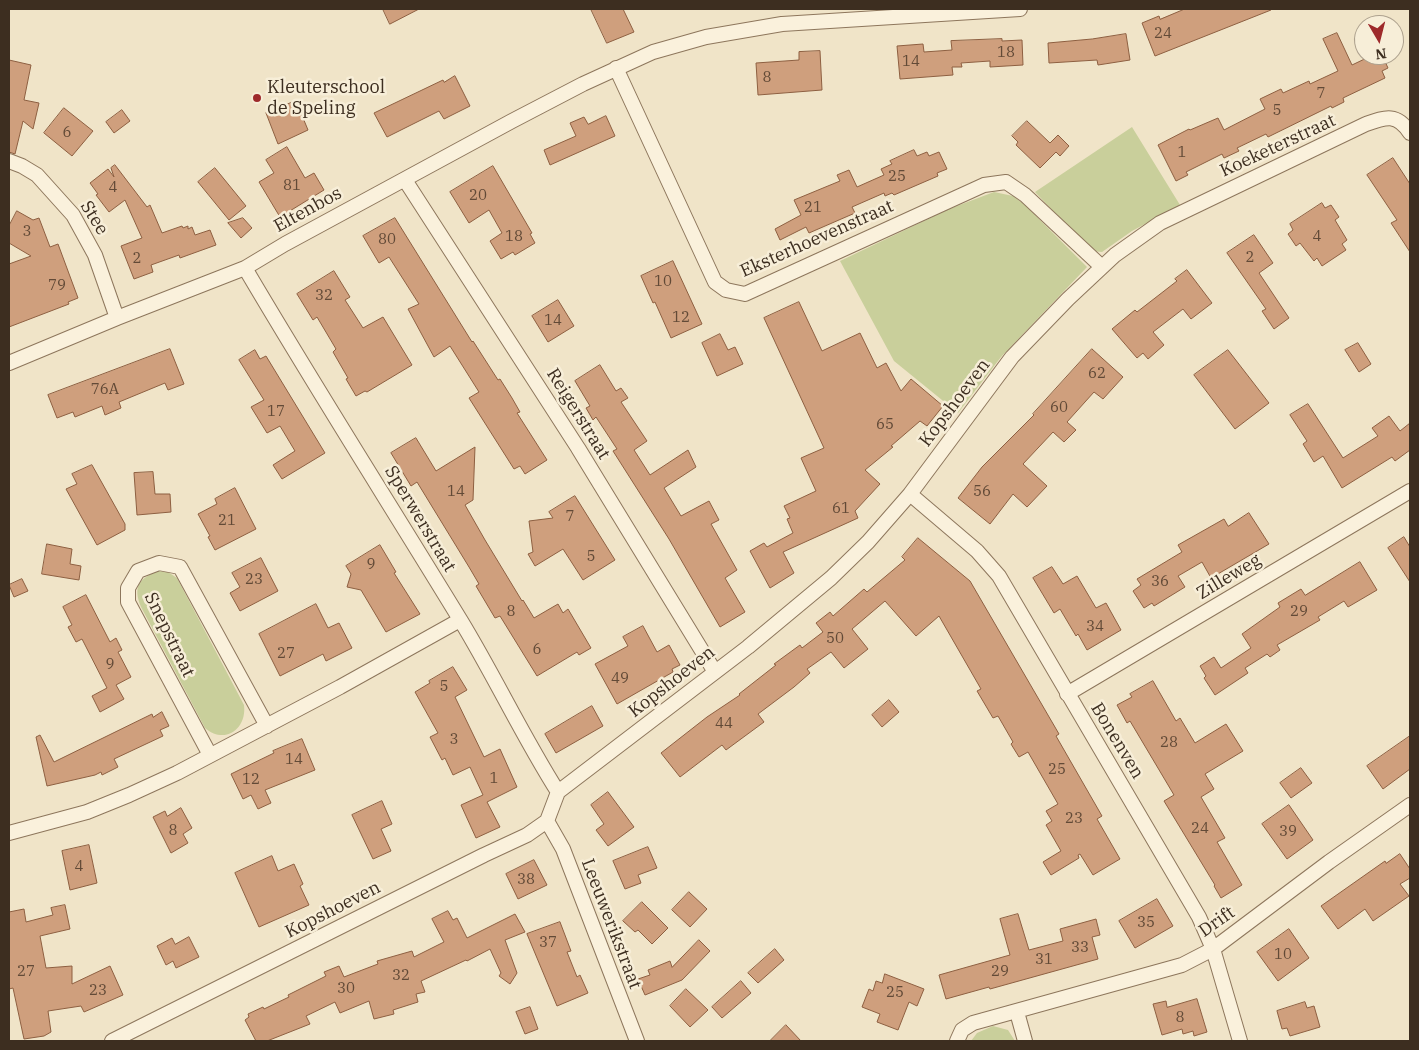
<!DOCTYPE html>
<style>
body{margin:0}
#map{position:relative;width:1419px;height:1050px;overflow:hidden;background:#f0e4c8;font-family:"IBM Plex Serif",serif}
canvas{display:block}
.frame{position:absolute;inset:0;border:10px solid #3d2e20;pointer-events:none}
.north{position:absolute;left:1354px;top:15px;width:50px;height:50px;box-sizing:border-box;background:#f7eed8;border:1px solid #ada18e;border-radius:50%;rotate:172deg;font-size:14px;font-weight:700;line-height:20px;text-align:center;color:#3d2e20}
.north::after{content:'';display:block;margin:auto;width:18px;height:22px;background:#9e2a2b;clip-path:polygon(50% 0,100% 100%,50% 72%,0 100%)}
</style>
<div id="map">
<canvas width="1419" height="1050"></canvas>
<div class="frame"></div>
<div class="north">N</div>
</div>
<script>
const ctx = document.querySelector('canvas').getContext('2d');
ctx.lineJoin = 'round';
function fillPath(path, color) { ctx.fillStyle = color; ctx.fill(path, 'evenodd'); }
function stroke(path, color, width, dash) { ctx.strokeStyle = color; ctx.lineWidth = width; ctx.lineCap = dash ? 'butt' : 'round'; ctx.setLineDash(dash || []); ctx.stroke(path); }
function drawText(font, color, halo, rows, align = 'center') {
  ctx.font = font + ' "IBM Plex Serif",serif'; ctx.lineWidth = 5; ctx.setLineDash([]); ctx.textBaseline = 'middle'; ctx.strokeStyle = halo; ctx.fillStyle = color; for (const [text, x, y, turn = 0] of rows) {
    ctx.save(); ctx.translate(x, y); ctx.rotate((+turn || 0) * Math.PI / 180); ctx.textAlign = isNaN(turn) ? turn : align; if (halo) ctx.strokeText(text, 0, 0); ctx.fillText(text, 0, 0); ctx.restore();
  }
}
fillPath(new Path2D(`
 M 1132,127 L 1180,205 L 1132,231 L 1102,252 L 1091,251 L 1035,192 Z
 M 994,192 L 1013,196 L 1024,204 L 1087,267 L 1001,357 L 958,413 L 894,361 L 840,261 L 949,209 Z
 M 158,571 L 168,572 L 177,578 L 244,705 C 247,729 225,745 205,728 L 141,607 C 133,587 138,579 158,571 Z
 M 993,1026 L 1008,1030 L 1015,1041 L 971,1041 L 977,1033 Z`), '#c9cf9b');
const building = new Path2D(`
 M 383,9 L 419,9 L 390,24 Z
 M 591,9 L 623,9 L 634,32 L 607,43 Z
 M 1185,9 L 1271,9 L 1271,10 L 1155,56 L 1142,23 L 1159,16 L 1160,19 Z
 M 1337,33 L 1352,65 L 1373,55 L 1382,55 L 1388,68 L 1382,71 L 1385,78 L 1343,98 L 1344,102 L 1332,108 L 1331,106 L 1268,137 L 1266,134 L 1237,148 L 1239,151 L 1224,158 L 1222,154 L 1186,172 L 1188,175 L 1176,181 L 1158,145 L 1189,129 L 1190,130 L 1218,118 L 1224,130 L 1265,109 L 1260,99 L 1281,89 L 1283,93 L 1309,81 L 1310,84 L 1338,71 L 1323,39 Z
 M 1126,34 L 1130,60 L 1098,65 L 1097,60 L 1049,63 L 1048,43 L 1092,39 Z
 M 1002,39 L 1002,41 L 1022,40 L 1023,65 L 990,67 L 990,61 L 961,63 L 962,67 L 952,67 L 953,75 L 900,79 L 897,46 L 923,44 L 924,52 L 952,50 L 951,41 Z
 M 820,51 L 822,90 L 758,95 L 756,63 L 799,60 L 799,52 Z
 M 9,60 L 31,65 L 24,100 L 39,103 L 33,129 L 23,121 L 15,154 L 9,152 Z
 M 455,76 L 470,106 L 444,119 L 439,111 L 387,137 L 374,113 L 443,80 L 444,82 Z
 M 296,101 L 308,130 L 278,144 L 266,113 Z
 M 64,108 L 93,131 L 72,156 L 44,133 Z
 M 122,110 L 130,121 L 114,133 L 106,122 Z
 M 606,116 L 615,136 L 550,165 L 544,150 L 576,136 L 570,123 L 584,117 L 588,124 Z
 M 1027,121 L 1050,143 L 1058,135 L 1069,146 L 1060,156 L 1056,152 L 1040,168 L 1016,145 L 1018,142 L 1012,136 Z
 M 287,147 L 305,178 L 314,173 L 324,190 L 280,217 L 259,182 L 274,173 L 266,160 Z
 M 914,150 L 917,156 L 927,152 L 929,156 L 939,152 L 947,169 L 937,173 L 938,176 L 894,195 L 892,193 L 885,196 L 884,193 L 852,207 L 855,213 L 809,233 L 806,227 L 780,240 L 775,229 L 801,215 L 794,200 L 840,181 L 837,175 L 849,170 L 857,187 L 884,175 L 881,169 L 892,164 L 890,161 Z
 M 1393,158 L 1410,184 L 1410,252 L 1391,223 L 1397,220 L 1367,175 Z
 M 115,165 L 147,207 L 150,205 L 162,233 L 182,226 L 183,228 L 188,226 L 188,229 L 192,227 L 195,235 L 210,230 L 216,245 L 180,258 L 179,255 L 151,265 L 153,272 L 134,279 L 121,246 L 142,238 L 125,200 L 109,212 L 96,195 L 98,194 L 90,183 L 108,169 L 114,177 L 111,168 Z
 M 493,166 L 532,233 L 530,234 L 535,243 L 515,255 L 513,252 L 501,259 L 490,241 L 502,233 L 489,210 L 469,223 L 450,192 Z
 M 215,168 L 246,206 L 229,220 L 198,182 Z
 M 1322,203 L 1325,208 L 1331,205 L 1339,217 L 1335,220 L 1347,240 L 1342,244 L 1346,250 L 1322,266 L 1317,258 L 1314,261 L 1300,243 L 1296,246 L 1288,234 L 1293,230 L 1290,224 Z
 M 17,211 L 33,220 L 39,218 L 50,247 L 58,244 L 78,298 L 68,302 L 69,304 L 9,327 L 9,264 L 31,256 L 9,243 L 9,226 Z
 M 243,218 L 252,228 L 241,238 L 228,223 Z
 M 395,218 L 472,342 L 473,341 L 498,380 L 500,379 L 512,398 L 520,412 L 517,413 L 547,460 L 525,474 L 520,466 L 514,469 L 469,398 L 479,392 L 450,346 L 434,357 L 408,309 L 419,304 L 389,257 L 379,263 L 363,236 Z
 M 1254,235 L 1273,263 L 1259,273 L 1289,318 L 1274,329 L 1262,311 L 1266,309 L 1227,253 Z
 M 673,261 L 702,324 L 671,338 L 655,302 L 653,303 L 641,276 Z
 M 1187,270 L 1212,303 L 1191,319 L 1183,309 L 1153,332 L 1164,345 L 1148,359 L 1143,353 L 1137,358 L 1112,329 L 1135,310 L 1137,312 L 1177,281 L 1175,279 Z
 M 334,271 L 350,297 L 345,300 L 363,328 L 383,317 L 412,365 L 367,392 L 365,391 L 356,396 L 346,379 L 348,378 L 333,352 L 336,349 L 317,317 L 313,320 L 297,294 Z
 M 558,300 L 574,326 L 548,342 L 532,316 Z
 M 799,302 L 822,351 L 860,333 L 877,368 L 886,363 L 901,391 L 911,379 L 943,406 L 927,426 L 920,421 L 891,446 L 893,447 L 865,470 L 880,484 L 855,511 L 858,518 L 783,552 L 794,573 L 770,588 L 750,551 L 764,543 L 767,547 L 793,533 L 787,519 L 790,518 L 784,506 L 816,491 L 801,458 L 824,448 L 764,318 Z
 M 720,334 L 728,350 L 735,347 L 743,364 L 717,376 L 702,343 Z
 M 1358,343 L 1371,364 L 1359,372 L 1345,350 Z
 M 170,349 L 184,384 L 168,390 L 165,383 L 119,402 L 121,408 L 105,415 L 102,406 L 75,417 L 73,412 L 57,418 L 48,395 Z
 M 1092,349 L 1123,377 L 1103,399 L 1094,392 L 1067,422 L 1076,430 L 1064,442 L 1053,432 L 1023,464 L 1047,486 L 1027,507 L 1013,494 L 990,524 L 958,498 L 982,467 L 1034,415 L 1033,414 Z
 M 255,350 L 260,359 L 266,356 L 325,453 L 282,479 L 273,465 L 295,451 L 280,426 L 267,433 L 251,407 L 264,400 L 239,360 Z
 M 1228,350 L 1269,403 L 1235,429 L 1194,375 Z
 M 600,365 L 616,391 L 621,388 L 628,398 L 621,402 L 647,441 L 634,450 L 650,475 L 688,450 L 696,467 L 664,488 L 681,516 L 709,501 L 719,520 L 711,524 L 737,570 L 725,578 L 745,612 L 720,627 L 669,539 L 613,451 L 617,449 L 596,417 L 593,420 L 586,408 L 590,406 L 575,381 Z
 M 1308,404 L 1343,458 L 1378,436 L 1372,428 L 1389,416 L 1400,431 L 1410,423 L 1410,450 L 1395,461 L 1392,457 L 1342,488 L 1323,456 L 1314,462 L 1303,444 L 1307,441 L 1290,415 Z
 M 416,438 L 436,471 L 475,447 L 473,500 L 465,505 L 485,540 L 522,601 L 523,600 L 534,618 L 558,604 L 563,613 L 568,609 L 591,648 L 579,655 L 577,652 L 537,676 L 500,616 L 495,618 L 476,586 L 479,584 L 469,567 L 417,482 L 411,486 L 391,453 Z
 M 92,465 L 125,524 L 125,530 L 97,545 L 66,489 L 77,484 L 72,474 Z
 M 153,472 L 155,494 L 170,494 L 171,512 L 137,515 L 134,473 Z
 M 235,488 L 256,529 L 215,550 L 208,537 L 210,536 L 198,514 L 217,504 L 215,499 Z
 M 575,496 L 615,560 L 583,580 L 563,549 L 535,566 L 528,554 L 533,552 L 529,521 L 553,518 L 549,512 Z
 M 1249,513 L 1269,544 L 1211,578 L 1202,562 L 1178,576 L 1185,587 L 1154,606 L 1152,603 L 1144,608 L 1133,591 L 1141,585 L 1137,579 L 1182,552 L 1178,545 L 1224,519 L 1228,526 Z
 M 1404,537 L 1410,547 L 1410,582 L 1388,548 Z
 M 918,538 L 970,581 L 1059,734 L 1056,736 L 1102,816 L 1097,819 L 1120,859 L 1093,875 L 1080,854 L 1078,855 L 1079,858 L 1051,875 L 1043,862 L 1061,851 L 1046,825 L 1052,821 L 1046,811 L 1058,804 L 1028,752 L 1019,757 L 1011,744 L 1013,742 L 998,716 L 993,718 L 977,691 L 981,689 L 939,616 L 916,636 L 885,601 L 852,629 L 868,649 L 844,668 L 831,652 L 807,669 L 810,673 L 794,687 L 758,714 L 764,722 L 726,750 L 722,745 L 680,777 L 661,753 L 707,717 L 740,695 L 739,694 L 776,665 L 774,664 L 800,645 L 802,648 L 823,632 L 816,623 L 830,612 L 833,616 L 864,589 L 867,592 L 905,560 L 902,557 Z
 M 47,544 L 72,549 L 70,564 L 81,566 L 79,580 L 42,574 Z
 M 380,545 L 396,572 L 394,573 L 420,614 L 386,632 L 361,590 L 347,587 L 351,574 L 346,566 Z
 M 261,558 L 278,591 L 240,611 L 230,593 L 240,587 L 232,573 Z
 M 1360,562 L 1377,590 L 1348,607 L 1344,601 L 1318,617 L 1320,620 L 1277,645 L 1280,650 L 1270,657 L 1267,654 L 1245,668 L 1248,673 L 1215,695 L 1204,678 L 1206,676 L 1200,666 L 1214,657 L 1221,668 L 1251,648 L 1242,634 L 1280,607 L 1278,603 L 1301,589 L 1305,595 Z
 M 1052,567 L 1063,584 L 1077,576 L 1096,608 L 1106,603 L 1121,630 L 1087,650 L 1078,634 L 1076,636 L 1060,609 L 1054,613 L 1033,578 Z
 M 22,579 L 28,591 L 14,597 L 9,585 Z
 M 86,595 L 110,642 L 116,638 L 122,650 L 118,652 L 131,677 L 116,685 L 124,699 L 100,712 L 92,696 L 107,688 L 82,639 L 76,642 L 68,627 L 72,625 L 63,607 Z
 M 316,604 L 328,628 L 339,623 L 352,648 L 326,661 L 323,654 L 280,676 L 259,634 Z
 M 643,626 L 657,652 L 669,645 L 680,665 L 672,669 L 673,672 L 617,704 L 595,664 L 628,646 L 623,637 Z
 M 453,667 L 467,690 L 455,697 L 484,757 L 500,749 L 517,787 L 487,802 L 500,827 L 476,838 L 461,805 L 483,795 L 470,767 L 453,775 L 445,758 L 442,760 L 430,737 L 438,733 L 415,692 L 430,683 L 429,681 Z
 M 1153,681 L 1176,721 L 1180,718 L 1195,743 L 1226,724 L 1243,751 L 1205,774 L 1214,789 L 1201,797 L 1225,838 L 1217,842 L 1242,885 L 1221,898 L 1214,886 L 1215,885 L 1164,801 L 1174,795 L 1130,721 L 1127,723 L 1117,705 L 1132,697 L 1130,694 Z
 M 889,700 L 899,712 L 882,727 L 872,715 Z
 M 592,706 L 603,726 L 556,753 L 545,734 Z
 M 162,712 L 169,726 L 160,730 L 163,736 L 114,759 L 118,767 L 102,775 L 101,772 L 95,775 L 47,786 L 36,737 L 40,735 L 54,762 L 152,714 L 153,717 Z
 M 1410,736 L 1410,769 L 1383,789 L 1367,766 Z
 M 302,739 L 315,770 L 265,790 L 271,803 L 258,809 L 251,795 L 243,799 L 231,774 L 274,753 L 273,751 Z
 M 1301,768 L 1312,783 L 1291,798 L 1280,783 Z
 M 608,792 L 634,827 L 608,846 L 596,830 L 604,824 L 591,805 Z
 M 382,801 L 392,824 L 381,829 L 391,851 L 373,859 L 352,815 Z
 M 1289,805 L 1313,840 L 1287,859 L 1262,824 Z
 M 181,808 L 192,828 L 183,834 L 188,843 L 171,853 L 153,817 L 165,811 L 167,816 Z
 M 89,845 L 97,883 L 70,890 L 62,851 Z
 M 648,847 L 657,868 L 638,875 L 641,883 L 625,889 L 613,861 Z
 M 1400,854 L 1410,869 L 1410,878 L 1400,884 L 1409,896 L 1373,921 L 1365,909 L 1338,929 L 1321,906 L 1385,861 L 1386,863 Z
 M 272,856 L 278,871 L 294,864 L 303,884 L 300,886 L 309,905 L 259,927 L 235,873 Z
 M 534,860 L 547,885 L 518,899 L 506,874 Z
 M 689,892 L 707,909 L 690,927 L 672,910 Z
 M 1157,899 L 1173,926 L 1135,948 L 1119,921 Z
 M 642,902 L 668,928 L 652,944 L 638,930 L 635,932 L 623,921 Z
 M 65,905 L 70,929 L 40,936 L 46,968 L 72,966 L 72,984 L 110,966 L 123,995 L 84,1012 L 81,1006 L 48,1011 L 51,1032 L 44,1036 L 24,1039 L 13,988 L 9,989 L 9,912 L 24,909 L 26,922 L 53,915 L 51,908 Z
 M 448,911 L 453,920 L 457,918 L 467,938 L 515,914 L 525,932 L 505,940 L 517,973 L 510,984 L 499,976 L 501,973 L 490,949 L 467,961 L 466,960 L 421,981 L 425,992 L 416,994 L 418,1002 L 393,1010 L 394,1014 L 374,1019 L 369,1001 L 340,1013 L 335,1002 L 306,1016 L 310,1024 L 267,1041 L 256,1041 L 245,1020 L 249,1017 L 248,1014 L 263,1007 L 264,1009 L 289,997 L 288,995 L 326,976 L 324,972 L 339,966 L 344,977 L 378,964 L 377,961 L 412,951 L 414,957 L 444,942 L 432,919 Z
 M 1018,914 L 1029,950 L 1063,941 L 1060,929 L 1096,919 L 1100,935 L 1092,937 L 1098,959 L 990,989 L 989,987 L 946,999 L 939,975 L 1010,955 L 1000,919 Z
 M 560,922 L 571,951 L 567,952 L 577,977 L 580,975 L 588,993 L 557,1006 L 527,934 Z
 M 1289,929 L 1309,958 L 1278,981 L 1257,952 Z
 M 189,937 L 199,957 L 176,968 L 173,961 L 166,965 L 157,946 L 172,938 L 175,944 Z
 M 699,940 L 710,951 L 682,980 L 645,995 L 638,979 L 650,975 L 648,970 L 670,961 L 672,967 Z
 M 775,949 L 784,960 L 758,983 L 748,973 Z
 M 885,974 L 924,989 L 917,1006 L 909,1002 L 898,1030 L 877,1022 L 880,1014 L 862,1007 L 869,989 L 873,991 L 876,981 L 882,983 Z
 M 741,981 L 751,993 L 722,1018 L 712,1007 Z
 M 686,989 L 708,1010 L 690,1027 L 670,1006 Z
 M 1197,999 L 1207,1032 L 1194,1036 L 1193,1031 L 1183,1034 L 1182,1029 L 1162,1035 L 1153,1004 L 1166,1001 L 1167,1007 Z
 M 1305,1002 L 1307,1008 L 1314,1006 L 1320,1027 L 1290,1036 L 1287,1028 L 1282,1029 L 1277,1011 Z
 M 530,1007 L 538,1029 L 525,1034 L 516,1012 Z
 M 786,1025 L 801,1041 L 770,1041 Z`);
fillPath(building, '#cf9f7d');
stroke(building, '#8d5f41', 1);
const minor = new Path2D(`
 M 616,68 L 715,282 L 726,290 L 745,294 L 984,185 L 1006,182 L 1025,195 L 1102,267
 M 9,161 L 22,166 L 37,175 L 73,215 L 95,255 L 117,318
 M 405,180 L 578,448 L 715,672
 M 245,268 C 315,387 389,503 461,621 C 495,677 523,737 558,792
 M 9,363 L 117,318 L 245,268 L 285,244 L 512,121 L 583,84 L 653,52 L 706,37 L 782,24 L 1020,9
 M 910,494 L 977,551 L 999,576 L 1199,917 L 1213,949 L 1240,1041
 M 1067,694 L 1410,491
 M 210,755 L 128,602 L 128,588 L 138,571 L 159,563 L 180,567 L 267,726
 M 547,821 L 563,849 L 637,1041
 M 9,833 L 87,812 L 129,795 L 177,773 L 340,687 L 460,620
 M 1017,1012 L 1025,1041
 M 112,1041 L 484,855 L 527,835 L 547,821 L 558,792 L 748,647 L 831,578 L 868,542 L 910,494 L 1012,357 L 1068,299 L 1115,255 L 1160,223 L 1366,124 C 1386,117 1397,113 1410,133
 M 957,1041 L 962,1030 L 973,1023 L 1182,965 L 1213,949 L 1329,862 L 1410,805`);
stroke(minor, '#8d765c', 16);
stroke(minor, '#faf1dc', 14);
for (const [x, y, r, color] of [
 [257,98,5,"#9e2a2b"]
]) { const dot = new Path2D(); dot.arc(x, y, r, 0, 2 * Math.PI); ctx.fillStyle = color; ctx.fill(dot); stroke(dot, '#f7eed8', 2); }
drawText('15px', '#624a37', null, [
 ["24",1163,34],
 ["18",1006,53],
 ["14",911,62],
 ["8",767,78],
 ["7",1321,94],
 ["5",1277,111],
 ["6",67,133],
 ["1",1182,153],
 ["25",897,177],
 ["81",292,186],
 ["4",113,188],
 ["20",478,196],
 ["21",813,208],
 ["3",27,232],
 ["18",514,237],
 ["4",1317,237],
 ["80",387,240],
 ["2",1250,258],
 ["2",137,259],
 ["10",663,282],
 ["79",57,286],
 ["32",324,296],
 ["12",681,318],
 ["14",553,321],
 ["62",1097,374],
 ["76A",105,390],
 ["60",1059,408],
 ["17",276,412],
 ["65",885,425],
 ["14",456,492],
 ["56",982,492],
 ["61",841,509],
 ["7",570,517],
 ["21",227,521],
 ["5",591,557],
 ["9",371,565],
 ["23",254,580],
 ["36",1160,582],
 ["8",511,612],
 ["29",1299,612],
 ["34",1095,627],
 ["50",835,639],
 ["6",537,650],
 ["27",286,654],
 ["9",110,665],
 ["49",620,679],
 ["5",444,687],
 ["44",724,724],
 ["3",454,740],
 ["28",1169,743],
 ["14",294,760],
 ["25",1057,770],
 ["1",494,779],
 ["12",251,780],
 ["23",1074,819],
 ["24",1200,829],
 ["8",173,831],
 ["39",1288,832],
 ["4",79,867],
 ["38",526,880],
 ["35",1146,923],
 ["37",548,943],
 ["33",1080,948],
 ["10",1283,955],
 ["31",1044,960],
 ["27",26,972],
 ["29",1000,972],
 ["32",401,976],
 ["30",346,989],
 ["23",98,991],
 ["25",895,993],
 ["8",1180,1018]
]);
drawText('18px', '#3d2e20', '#f7eed8', [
 ["Kleuterschool",267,88],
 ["de Speling",267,109]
], 'left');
drawText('18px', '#3d2e20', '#f7eed8', [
 ["Koeketerstraat",1278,146,-25],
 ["Eltenbos",308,210,-29],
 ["Stee",94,218,58],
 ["Eksterhoevenstraat",817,239,-24],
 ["Kopshoeven",955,403,-53],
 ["Reigerstraat",578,414,58],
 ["Sperwerstraat",420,519,59],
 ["Zilleweg",1229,577,-31],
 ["Snepstraat",169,635,64],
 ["Kopshoeven",672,682,-38],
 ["Bonenven",1117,741,59],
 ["Kopshoeven",333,910,-27],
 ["Drift",1217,922,-35],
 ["Leeuwerikstraat",611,924,69]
]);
</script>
